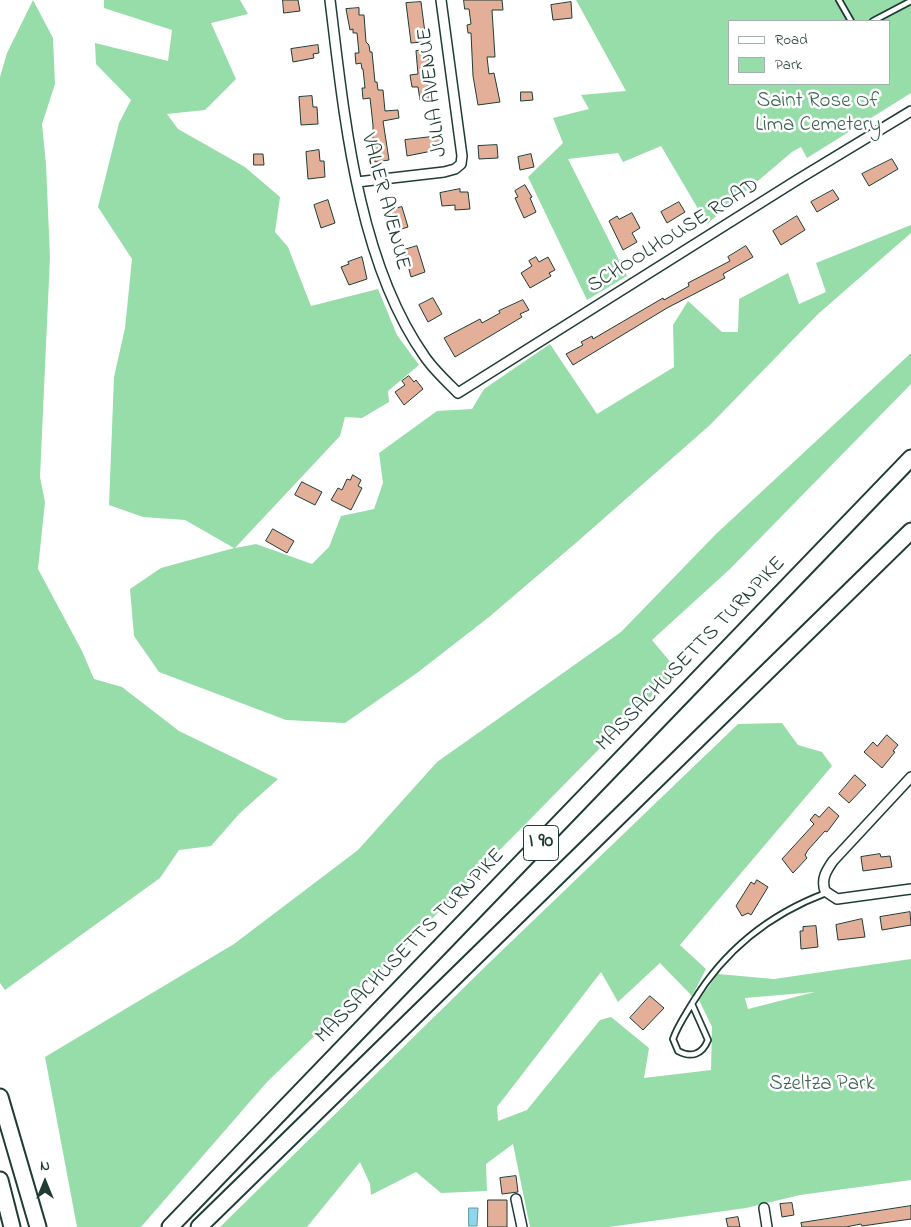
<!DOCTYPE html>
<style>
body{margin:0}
#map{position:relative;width:911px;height:1227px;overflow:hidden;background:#fff;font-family:"Indie Flower",sans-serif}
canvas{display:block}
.legend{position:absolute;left:728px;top:20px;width:162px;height:65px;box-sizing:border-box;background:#fff;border:1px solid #a5b1ae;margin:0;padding:6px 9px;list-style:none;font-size:15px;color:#1f3d34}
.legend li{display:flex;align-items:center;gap:10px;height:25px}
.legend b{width:25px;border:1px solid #a5b1ae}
.north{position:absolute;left:20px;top:1157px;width:50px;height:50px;-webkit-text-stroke:4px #fff;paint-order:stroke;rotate:0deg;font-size:14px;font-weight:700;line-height:20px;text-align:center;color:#1f3d34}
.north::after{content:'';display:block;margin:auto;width:18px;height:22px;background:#1f3d34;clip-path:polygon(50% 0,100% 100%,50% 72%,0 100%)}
</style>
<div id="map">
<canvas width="911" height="1227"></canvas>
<ul class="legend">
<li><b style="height:6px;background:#fff"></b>Road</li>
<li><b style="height:14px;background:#97dda9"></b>Park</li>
</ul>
<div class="north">N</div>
</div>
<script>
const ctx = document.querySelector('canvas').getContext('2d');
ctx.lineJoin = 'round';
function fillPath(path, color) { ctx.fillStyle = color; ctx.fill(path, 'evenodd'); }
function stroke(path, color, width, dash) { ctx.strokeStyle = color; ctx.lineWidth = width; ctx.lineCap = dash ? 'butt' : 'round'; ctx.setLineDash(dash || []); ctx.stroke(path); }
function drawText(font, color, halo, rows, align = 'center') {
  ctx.font = font + ' "Indie Flower",sans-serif'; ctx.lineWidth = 5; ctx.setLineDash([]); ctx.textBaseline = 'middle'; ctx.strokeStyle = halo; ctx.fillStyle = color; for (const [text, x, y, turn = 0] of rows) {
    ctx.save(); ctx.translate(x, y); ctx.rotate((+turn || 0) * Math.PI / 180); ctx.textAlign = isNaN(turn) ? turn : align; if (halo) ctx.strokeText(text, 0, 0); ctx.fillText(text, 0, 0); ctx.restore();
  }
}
fillPath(new Path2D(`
 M 33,0 L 53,38 L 55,84 L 42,124 L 46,164 L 50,257 L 40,477 L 45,502 L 38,569 L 82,651 L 94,679 L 122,687 L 179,731 L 278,779 L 240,813 L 211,846 L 179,850 L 160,878 L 5,990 L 0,983 L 0,77 L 7,53 Z
 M 104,0 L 240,0 L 248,14 L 211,23 L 236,79 L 205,110 L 167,114 L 178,129 L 245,167 L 280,197 L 275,232 L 288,247 L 311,306 L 378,289 L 397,335 L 419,365 L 388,391 L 389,402 L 362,418 L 345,417 L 340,436 L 235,548 L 256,544 L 312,564 L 329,547 L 341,516 L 374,509 L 383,483 L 379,453 L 437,411 L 472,409 L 484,389 L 550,344 L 597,414 L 674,367 L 673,325 L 688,301 L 722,332 L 738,332 L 739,299 L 788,273 L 799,304 L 826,292 L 816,263 L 911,225 L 911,233 L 818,314 L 710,425 L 577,542 L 489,617 L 417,673 L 345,723 L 286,720 L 159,672 L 134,636 L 130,589 L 161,568 L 234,548 L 185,520 L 143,517 L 109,505 L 114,377 L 125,328 L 132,259 L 98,207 L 119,123 L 131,100 L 96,64 L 95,43 L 168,61 L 172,30 L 104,8 Z
 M 576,0 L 911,0 L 911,93 L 807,158 L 801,147 L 792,152 L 707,224 L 661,146 L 623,162 L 618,153 L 568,159 L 627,276 L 587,300 L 528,177 L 563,143 L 553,118 L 589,109 L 581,95 L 626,91 ZM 730,21 L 890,21 L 890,84 L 730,84 Z
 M 911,353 L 911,384 L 730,569 L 652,640 L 677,670 L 355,997 L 267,1082 L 141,1227 L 77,1227 L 45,1057 L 234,944 L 358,850 L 437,762 L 621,632 L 716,534 Z
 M 782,723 L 798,745 L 822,752 L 832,766 L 680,945 L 706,969 L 692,996 L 660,963 L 618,1002 L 601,972 L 497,1107 L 498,1121 L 527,1110 L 600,1020 L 611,1017 L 649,1048 L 644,1078 L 711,1070 L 712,1027 L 699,1000 L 718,974 L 774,979 L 911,959 L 911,1180 L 800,1195 L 746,1208 L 609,1227 L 530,1227 L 513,1144 L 486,1164 L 487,1191 L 441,1193 L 416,1172 L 371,1195 L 370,1184 L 360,1162 L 307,1227 L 220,1227 L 489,963 L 738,724 ZM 815,992 L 748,1009 L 745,999 L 745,998 Z`), '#97dda9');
const water = new Path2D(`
 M 469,1208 L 478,1208 L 477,1226 L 469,1226 Z`);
fillPath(water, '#8dd7ee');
stroke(water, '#6199a4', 1);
const building = new Path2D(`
 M 283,0 L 298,0 L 300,11 L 284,13 Z
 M 464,0 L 502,0 L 503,10 L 492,10 L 495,57 L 487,57 L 489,74 L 494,73 L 500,102 L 478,105 L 473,76 L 471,33 L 468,33 L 467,25 L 471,24 L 469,9 L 465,9 Z
 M 421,2 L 425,33 L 422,33 L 422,42 L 411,43 L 406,3 Z
 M 571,2 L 572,18 L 553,20 L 551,5 Z
 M 359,8 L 359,15 L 364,15 L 366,42 L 369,45 L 370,52 L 372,52 L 375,82 L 377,82 L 378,90 L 383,90 L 385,111 L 398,110 L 399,118 L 383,121 L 389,160 L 375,162 L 374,152 L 371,152 L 369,138 L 373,138 L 373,125 L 370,98 L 363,99 L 362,88 L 365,88 L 363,69 L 362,69 L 361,63 L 356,64 L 355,53 L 359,53 L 357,33 L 353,33 L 353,29 L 350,30 L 346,9 Z
 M 318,45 L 319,53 L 313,54 L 314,58 L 293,62 L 291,49 Z
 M 428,50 L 431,85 L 428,85 L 429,99 L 420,100 L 418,87 L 412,87 L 410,75 L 418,74 L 416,51 Z
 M 521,92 L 532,92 L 533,100 L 521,101 Z
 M 312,96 L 313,107 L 317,107 L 318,124 L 301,125 L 299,97 Z
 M 440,136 L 442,149 L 407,156 L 405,140 Z
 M 497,145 L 498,158 L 479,159 L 478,146 Z
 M 319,150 L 320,161 L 324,161 L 325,177 L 308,179 L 306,152 Z
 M 254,154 L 263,154 L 264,165 L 254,165 Z
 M 531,154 L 534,167 L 520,170 L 518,157 Z
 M 892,159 L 898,169 L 869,186 L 862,174 Z
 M 525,185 L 532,197 L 530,198 L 536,212 L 524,218 L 515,198 L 518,197 L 515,191 Z
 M 460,189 L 460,192 L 468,192 L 470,209 L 455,210 L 455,205 L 442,206 L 440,193 Z
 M 833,190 L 839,199 L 817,212 L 811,202 Z
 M 328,200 L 335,223 L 321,228 L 314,205 Z
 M 679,202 L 685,212 L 667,223 L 661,212 Z
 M 402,207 L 408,227 L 395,231 L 389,210 Z
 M 632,213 L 640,228 L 632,233 L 637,242 L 623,250 L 609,221 L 617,216 L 619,219 Z
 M 797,216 L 805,230 L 781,245 L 773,231 Z
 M 417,246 L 425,272 L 411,277 L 404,250 Z
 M 746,246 L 753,257 L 723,274 L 725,278 L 667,308 L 573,365 L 566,354 L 583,345 L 581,342 L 592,336 L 593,339 L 663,298 L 664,300 L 689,286 L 688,283 L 730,261 L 728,257 Z
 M 362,257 L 367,279 L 349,285 L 341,267 L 349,264 L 348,262 Z
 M 536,257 L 539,262 L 548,257 L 555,270 L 549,273 L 551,276 L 530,288 L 521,273 L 532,266 L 529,261 Z
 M 433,298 L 442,314 L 428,322 L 419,305 Z
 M 523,300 L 529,310 L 520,314 L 522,317 L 455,357 L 444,338 L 480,319 L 482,323 L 500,313 L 499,311 Z
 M 409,376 L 414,382 L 416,380 L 423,389 L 404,405 L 395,392 L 405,385 L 402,381 Z
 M 353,475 L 361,480 L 358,486 L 362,488 L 351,510 L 331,500 L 338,488 L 342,490 L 347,479 L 350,480 Z
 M 302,482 L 322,492 L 315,505 L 295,495 Z
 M 273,529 L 294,541 L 287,553 L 266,541 Z
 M 887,735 L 898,745 L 893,751 L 895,752 L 882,768 L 864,752 L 873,742 L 877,746 Z
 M 855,775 L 866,785 L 849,803 L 839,794 Z
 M 829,807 L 839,816 L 827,832 L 825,831 L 808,850 L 805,855 L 807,858 L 793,873 L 782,859 L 814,824 L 810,820 L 815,814 L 819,817 Z
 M 880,854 L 881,857 L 890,856 L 892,867 L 863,871 L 861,857 Z
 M 757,880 L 768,887 L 751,915 L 748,913 L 742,916 L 736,906 L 751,882 L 754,884 Z
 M 910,912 L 911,925 L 882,930 L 880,917 Z
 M 862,919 L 865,937 L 838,940 L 836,925 Z
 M 816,926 L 818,947 L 801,949 L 800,931 L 803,931 L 803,927 Z
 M 650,996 L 664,1008 L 643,1030 L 630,1018 Z
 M 516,1176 L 518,1192 L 502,1194 L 500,1178 Z
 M 488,1200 L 507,1200 L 507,1227 L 488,1227 Z
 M 792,1203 L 794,1215 L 782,1217 L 780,1204 Z
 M 911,1206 L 911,1219 L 862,1226 L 861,1224 L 846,1227 L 802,1227 L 801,1223 Z
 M 738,1217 L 740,1227 L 728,1227 L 726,1219 Z`);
fillPath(building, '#e4af98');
stroke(building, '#1f3d34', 1);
const service = new Path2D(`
 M 839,0 L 851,21
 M 873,21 L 911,1
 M 692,1004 L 708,1040 C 702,1055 691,1058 678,1051 L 673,1039 C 678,1025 686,1014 693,1002 C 724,951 770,914 826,893`);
const minor = new Path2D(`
 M 330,0 C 344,114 357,261 425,357 C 434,370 446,381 458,393 L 797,180 L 911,111
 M 357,182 L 444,172 L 455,169 L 461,164 L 462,156 L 441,0
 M 911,777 L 833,861 C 826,871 821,879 825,891 L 837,899 L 911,889
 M 516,1199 L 522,1227
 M 764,1208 L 767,1227`);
const motorway = new Path2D(`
 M 0,1097 L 38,1227
 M 0,1180 L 12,1227
 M 170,1227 L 911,458
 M 199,1227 L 911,531`);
stroke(service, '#1f3d34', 8);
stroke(minor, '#1f3d34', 12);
stroke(motorway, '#1f3d34', 19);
stroke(service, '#fff', 4.5);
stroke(minor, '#fff', 9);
stroke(motorway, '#fff', 15);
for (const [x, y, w] of [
 [541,843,35]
]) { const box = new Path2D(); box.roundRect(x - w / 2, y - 17.5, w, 35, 4); ctx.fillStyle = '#fff'; ctx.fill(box); stroke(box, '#1f3d34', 1); }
drawText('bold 20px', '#1f3d34', null, [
 ["I 90",541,843]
]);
drawText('21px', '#1f3d34', '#fff', [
 ["JULIA AVENUE",434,92,-97],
 ["VALIER AVENUE",384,202,75],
 ["SCHOOLHOUSE ROAD",674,237,-32],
 ["MASSACHUSETTS TURNPIKE",692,655,-46],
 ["MASSACHUSETTS TURNPIKE",411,947,-46]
]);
drawText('21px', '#3d6551', '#fff', [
 ["Saint Rose Of",818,103],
 ["Lima Cemetery",818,127],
 ["Szeltza Park",822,1086]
]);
</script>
